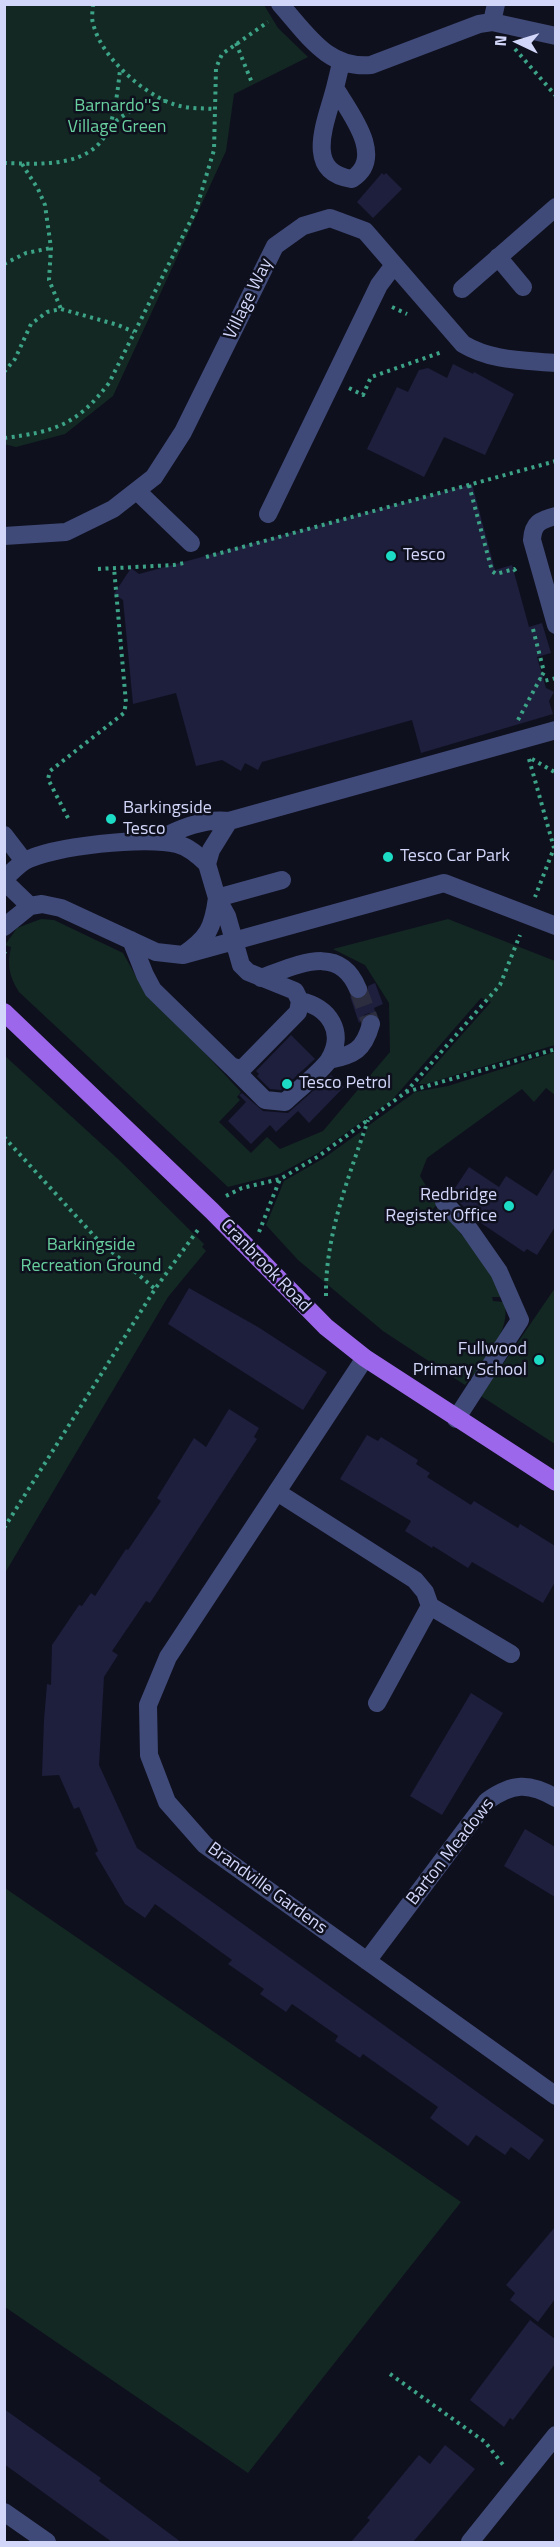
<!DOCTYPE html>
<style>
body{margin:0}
#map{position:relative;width:560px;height:2547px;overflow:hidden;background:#0f101e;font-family:"Titillium Web",sans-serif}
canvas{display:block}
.frame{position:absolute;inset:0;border:6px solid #d2d6f9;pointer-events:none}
.north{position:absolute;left:488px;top:12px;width:60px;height:60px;-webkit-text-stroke:4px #0f101e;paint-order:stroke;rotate:274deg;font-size:16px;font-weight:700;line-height:24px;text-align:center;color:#d2d6f9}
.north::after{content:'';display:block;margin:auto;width:21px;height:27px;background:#d2d6f9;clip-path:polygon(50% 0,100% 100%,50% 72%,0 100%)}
</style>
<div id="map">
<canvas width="560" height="2547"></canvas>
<div class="frame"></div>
<div class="north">N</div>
</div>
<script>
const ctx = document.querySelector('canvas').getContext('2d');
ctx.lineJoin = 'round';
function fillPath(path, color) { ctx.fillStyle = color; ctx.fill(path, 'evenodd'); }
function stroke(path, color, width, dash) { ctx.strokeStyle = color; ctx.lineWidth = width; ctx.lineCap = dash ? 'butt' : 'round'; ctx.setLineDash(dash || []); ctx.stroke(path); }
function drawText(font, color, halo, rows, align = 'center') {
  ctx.font = font + ' "Titillium Web",sans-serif'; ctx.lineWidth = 5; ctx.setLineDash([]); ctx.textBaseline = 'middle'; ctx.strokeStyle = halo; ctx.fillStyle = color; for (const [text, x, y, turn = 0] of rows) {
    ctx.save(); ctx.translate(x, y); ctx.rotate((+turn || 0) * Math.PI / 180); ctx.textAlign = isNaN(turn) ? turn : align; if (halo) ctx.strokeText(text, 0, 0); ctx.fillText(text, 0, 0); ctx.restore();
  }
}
fillPath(new Path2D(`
 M 5,4 L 264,5 L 278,28 L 308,57 L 234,94 L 226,151 L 113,396 L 65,434 L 16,447 L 4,444 Z
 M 41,919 L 54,920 L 123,953 L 147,996 L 165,1010 L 241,1092 L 237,1097 L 240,1100 L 219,1122 L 251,1153 L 267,1137 L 280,1149 L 323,1131 L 390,1052 L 389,1003 L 365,965 L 333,949 L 448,919 L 555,961 L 555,1045 L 426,1084 L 418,1084 L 491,1002 L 481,998 L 393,1099 L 318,1153 L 279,1174 L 228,1187 L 19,992 C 9,976 7,965 11,947 L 5,945 L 17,928 Z
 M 555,1052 L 555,1095 L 546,1088 L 534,1102 L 522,1089 L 427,1158 L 420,1176 L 437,1204 L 426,1218 L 439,1207 L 489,1268 L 502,1297 L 492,1297 L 493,1301 L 504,1302 C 513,1329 482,1365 465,1385 L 383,1331 L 298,1260 L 266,1225 L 284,1181 L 324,1158 L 363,1130 L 359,1140 L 363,1139 L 368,1126 L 415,1092 L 448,1086 Z
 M 5,1056 L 117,1158 L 204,1244 L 202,1247 L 206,1251 L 168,1297 L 5,1573 Z
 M 555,1288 L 555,1444 L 481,1396 Z
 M 5,1888 L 461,2202 L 248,2473 L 5,2307 Z`), '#132822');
fillPath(new Path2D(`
 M 382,173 L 384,175 L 386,173 L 402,189 L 373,218 L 357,202 Z
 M 453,364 L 473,374 L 474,372 L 514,394 L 485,455 L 444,437 L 424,477 L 367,449 L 397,387 L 408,392 L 419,370 L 428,368 L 447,378 Z
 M 472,484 L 495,570 L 512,565 L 529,627 L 542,623 L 551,653 L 537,657 L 546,688 L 554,692 L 549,701 L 553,714 L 421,753 L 412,720 L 262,762 L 258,770 L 245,763 L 241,771 L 222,760 L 196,766 L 176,693 L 133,704 L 123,600 L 114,594 L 131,568 L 139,574 Z
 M 375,983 L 383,1004 L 374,1008 L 376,1014 L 369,1013 L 364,1015 L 359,1023 L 350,996 L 357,1000 L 363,999 L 368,994 L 368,986 Z
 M 291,1035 L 315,1059 L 281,1090 L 270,1089 L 257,1076 L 259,1074 L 256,1071 Z
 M 331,1075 L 344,1087 L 309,1123 L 298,1111 L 276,1132 L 270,1125 L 251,1144 L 228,1121 L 246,1102 L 239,1095 L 242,1093 L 263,1111 L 288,1113 Z
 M 469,1167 L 499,1187 L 506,1176 L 537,1196 L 555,1167 L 555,1227 L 537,1255 L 527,1249 L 524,1252 L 475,1219 L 477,1215 L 463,1206 L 451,1194 Z
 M 189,1288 L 258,1327 L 327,1372 L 303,1410 L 168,1324 Z
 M 229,1409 L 259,1428 L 254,1437 L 257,1439 L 150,1603 L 146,1601 L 112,1651 L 118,1655 L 104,1677 L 99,1765 L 137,1848 L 544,2140 L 529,2160 L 511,2147 L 505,2155 L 476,2135 L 468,2146 L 430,2118 L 438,2107 L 363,2054 L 360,2058 L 335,2041 L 338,2036 L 292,2004 L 286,2012 L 260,1994 L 264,1989 L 228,1964 L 232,1960 L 155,1904 L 145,1918 L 125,1904 L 95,1853 L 98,1851 L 79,1807 L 74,1809 L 59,1775 L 42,1776 L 44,1720 L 47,1684 L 51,1685 L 52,1645 L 79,1605 L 82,1606 L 91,1593 L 95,1596 L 126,1549 L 128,1550 L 161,1501 L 157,1498 L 194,1438 L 206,1447 Z
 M 367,1435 L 378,1441 L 381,1437 L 418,1460 L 416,1464 L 430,1473 L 427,1477 L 471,1505 L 474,1501 L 518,1528 L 520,1524 L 555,1546 L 555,1582 L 543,1603 L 472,1562 L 468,1568 L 433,1546 L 432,1548 L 405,1531 L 411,1521 L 340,1479 Z
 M 471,1693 L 503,1713 L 442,1815 L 410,1796 Z
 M 525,1829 L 555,1847 L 555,1897 L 504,1866 Z
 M 555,2227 L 555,2299 L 538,2322 L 510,2300 L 515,2293 L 506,2285 Z
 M 530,2320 L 555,2339 L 555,2364 L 513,2420 L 510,2418 L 504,2427 L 470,2400 Z
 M 4,2409 L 101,2478 L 99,2481 L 181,2542 L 112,2542 L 4,2464 Z
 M 445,2445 L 475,2469 L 413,2542 L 351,2542 L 370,2520 L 367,2518 L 419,2455 L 430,2464 Z`), '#1e1e3d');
stroke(new Path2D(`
 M 358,989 L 371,1024`), '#2c2e3f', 18, [18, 9]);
stroke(new Path2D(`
 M 93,4 C 93,10 91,17 93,23 C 100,56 142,93 173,104 C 187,109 201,108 215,109
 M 236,43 L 252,83
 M 515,49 L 556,96
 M 110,126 C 126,112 143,102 165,101
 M 4,163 C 41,164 95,169 110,125 C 116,107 118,88 120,70
 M 22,164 L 38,189 L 45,205 L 51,248 L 49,280 L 61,309
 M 4,264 L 26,253 L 51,248
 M 392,307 L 407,314
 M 4,372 L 15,359 L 31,324 L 47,312 L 61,309 L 118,325 L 134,332
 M 349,388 L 363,395 L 371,377 L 442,352
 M 4,438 C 55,432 78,424 109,383 L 196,210 L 214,150 L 216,68 L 222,54 L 268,22
 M 469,485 L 492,571 L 496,574 L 514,569 L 518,575
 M 206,557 L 556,461
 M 98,569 L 174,565 L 184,563
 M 533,629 L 544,672 L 540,679
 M 518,720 L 540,679 L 544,681 L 556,678
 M 529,759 L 554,848 L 535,897
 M 532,759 L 556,773
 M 68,818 L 48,779 L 50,771 L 124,713 L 126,703 L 114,568
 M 4,953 L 6,954
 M 406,1092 L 556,1049
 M 4,1137 L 96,1238 L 155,1289
 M 226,1196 L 242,1188 L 280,1179 L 319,1156 L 406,1092 L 500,985 L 520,935
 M 259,1232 L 280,1179
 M 326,1296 C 325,1235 349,1177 368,1120
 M 4,1528 L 155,1289 L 200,1227
 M 390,2374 L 485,2442 L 504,2466`), '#3ca387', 4, [3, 4.5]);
stroke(new Path2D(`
 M 280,4 C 307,34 327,69 371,65 L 479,24 L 492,22 L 556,36
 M 492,22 L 496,4
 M 335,88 C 327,120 302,172 352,179 C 386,157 350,113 335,88 L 341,63
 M 498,257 L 523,287
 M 462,289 L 556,207
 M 137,491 L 191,543
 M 268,514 L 379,285 L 394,265
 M 556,516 C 540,520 533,523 532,540 L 556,625
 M 4,536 L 66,532 L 113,509 L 154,477 L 183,432 L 275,246 L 303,226 L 330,218 L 365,231 L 463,344 C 491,361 523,360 556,363
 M 4,835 L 24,861
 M 158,840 C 178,829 206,818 229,821 L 556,730
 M 4,879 C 11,873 18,865 25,861 C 52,846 147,836 177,844 C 189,847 198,855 207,864
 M 4,881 L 30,906
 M 217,898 L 282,880
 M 4,927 L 30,906 L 42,904 L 61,908 L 156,952 L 183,955 C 208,938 213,928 217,898
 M 131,940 L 145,975 L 153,990 L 231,1066 L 239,1069 L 245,1066 L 298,1012 L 300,1001 L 295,991 L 248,972 L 241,965 L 227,916 L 217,898 L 207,864 L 211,850 L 229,821
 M 183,955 L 444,883 L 556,926
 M 261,978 C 296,966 339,942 358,989
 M 329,1060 C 354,1055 364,1050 371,1024
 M 231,1066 L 265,1100 L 285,1102 C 296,1091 321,1072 329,1060 C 346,1032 329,1007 300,1001
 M 444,1202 L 469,1229 L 499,1272 L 520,1320 L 456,1419
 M 365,1358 L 168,1657 L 148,1705 L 149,1755 L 167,1802 L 205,1845 L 556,2096
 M 277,1492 L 415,1580 L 425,1592 L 430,1606 L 377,1703
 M 430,1606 L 511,1654
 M 367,1961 L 487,1801 C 512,1783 529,1782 556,1798
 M 4,2512 L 47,2542
 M 470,2542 L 556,2435`), '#404a78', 18);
stroke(new Path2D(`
 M 4,1012 L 212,1211 L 326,1327 L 365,1358 L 556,1482`), '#9d67ec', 18);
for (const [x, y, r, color] of [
 [391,556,6,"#1cdcc5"],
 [111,819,6,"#1cdcc5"],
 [388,857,6,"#1cdcc5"],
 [287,1084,6,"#1cdcc5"],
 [509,1206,6,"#1cdcc5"],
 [539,1360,6,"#1cdcc5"]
]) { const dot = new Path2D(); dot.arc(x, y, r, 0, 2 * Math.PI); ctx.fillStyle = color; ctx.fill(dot); stroke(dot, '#0f101e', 2); }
drawText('18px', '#68d09f', '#0f101e', [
 ["Barnardo''s",117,107],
 ["Village Green",117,128],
 ["Barkingside",91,1246],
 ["Recreation Ground",91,1267]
]);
drawText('18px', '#d2d6f9', '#0f101e', [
 ["Village Way",249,299,-64],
 ["Cranbrook Road",265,1266,46],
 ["Barton Meadows",451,1852,-52],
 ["Brandville Gardens",267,1889,36]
]);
drawText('18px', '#d2d6f9', '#0f101e', [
 ["Tesco",403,556],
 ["Barkingside",123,809],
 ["Tesco",123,830],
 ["Tesco Car Park",400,857],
 ["Tesco Petrol",299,1084],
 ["Redbridge",497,1196,"right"],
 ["Register Office",497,1217,"right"],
 ["Fullwood",527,1350,"right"],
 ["Primary School",527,1371,"right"]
], 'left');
</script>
